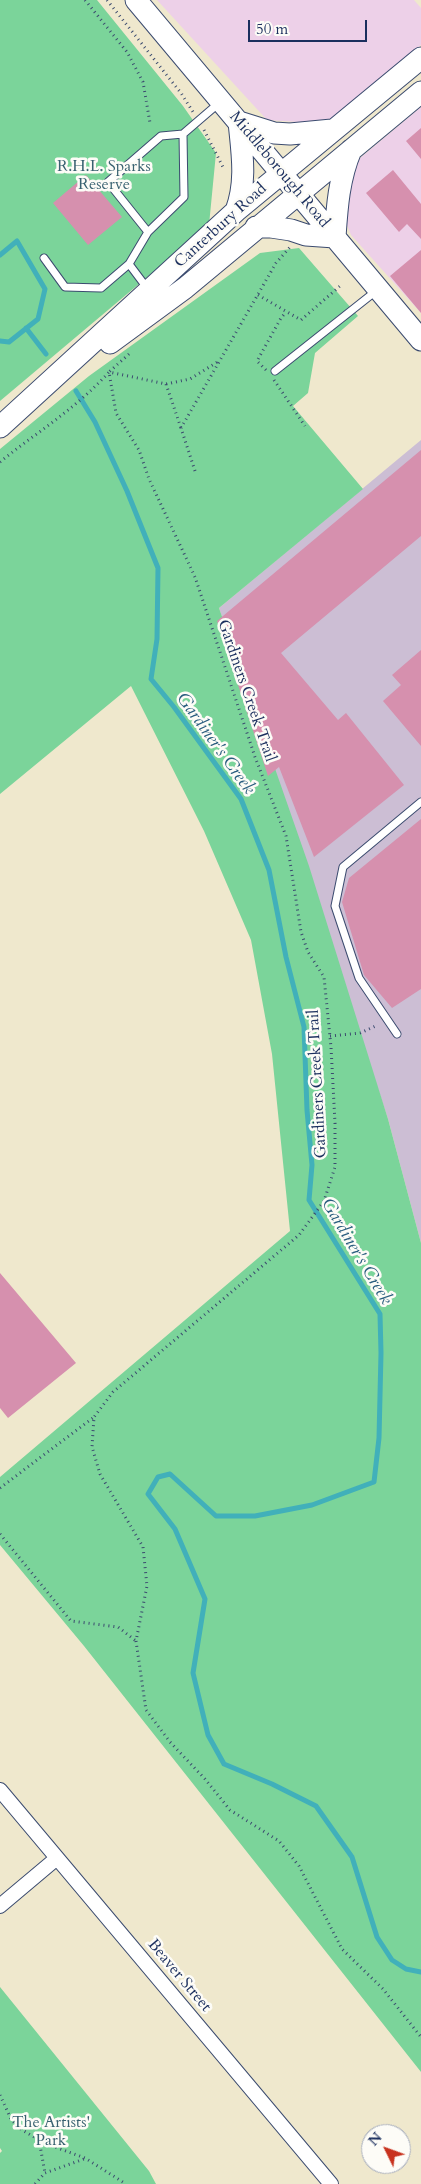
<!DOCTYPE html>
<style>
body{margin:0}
#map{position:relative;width:421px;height:2184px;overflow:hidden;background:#efe8cd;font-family:Cardo,serif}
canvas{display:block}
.north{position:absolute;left:361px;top:2124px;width:50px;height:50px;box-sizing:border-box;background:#fdfcf7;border:1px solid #a3aaba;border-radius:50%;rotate:312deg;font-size:14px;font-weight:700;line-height:20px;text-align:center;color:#1b2f5e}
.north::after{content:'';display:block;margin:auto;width:18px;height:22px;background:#c8321e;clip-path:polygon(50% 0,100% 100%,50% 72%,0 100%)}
.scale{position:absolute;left:248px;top:20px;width:119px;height:22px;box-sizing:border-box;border:2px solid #1b2f5e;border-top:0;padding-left:6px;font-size:15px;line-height:18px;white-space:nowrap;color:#1b2f5e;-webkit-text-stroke:4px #fdfcf7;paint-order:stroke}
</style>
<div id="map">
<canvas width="421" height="2184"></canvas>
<div class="north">N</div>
<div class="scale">50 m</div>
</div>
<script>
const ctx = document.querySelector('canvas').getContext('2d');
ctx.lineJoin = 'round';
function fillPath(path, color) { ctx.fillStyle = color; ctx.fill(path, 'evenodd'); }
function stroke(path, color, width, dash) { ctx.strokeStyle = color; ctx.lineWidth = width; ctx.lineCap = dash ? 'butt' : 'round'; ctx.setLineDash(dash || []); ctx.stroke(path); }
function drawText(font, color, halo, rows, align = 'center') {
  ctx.font = font + ' Cardo,serif'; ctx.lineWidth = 5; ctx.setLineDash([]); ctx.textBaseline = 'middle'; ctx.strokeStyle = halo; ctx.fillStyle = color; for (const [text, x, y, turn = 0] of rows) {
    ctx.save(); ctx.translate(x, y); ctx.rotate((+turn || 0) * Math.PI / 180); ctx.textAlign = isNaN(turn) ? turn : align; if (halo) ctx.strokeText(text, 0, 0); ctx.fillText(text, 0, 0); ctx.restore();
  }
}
fillPath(new Path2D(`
 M 157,0 L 414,0 L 421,8 L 421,45 L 328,124 L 267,120 Z
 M 421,107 L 421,313 L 351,235 L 341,211 L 353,164 Z`), '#edd0e8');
fillPath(new Path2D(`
 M 421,440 L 421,1243 L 388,1119 L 219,608 Z`), '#ccbed4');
fillPath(new Path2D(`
 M 0,0 L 97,0 L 183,106 L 216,153 L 209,225 L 0,401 Z
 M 299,248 L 358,316 L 315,353 L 308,393 L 293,406 L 363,489 L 219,608 L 309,866 L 388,1119 L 421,1243 L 421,2072 L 84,1646 L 0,1545 L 0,1477 L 290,1231 L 272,1054 L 251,940 L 204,831 L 131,686 L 0,794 L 0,449 L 89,376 L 260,253 Z
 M 0,1987 L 149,2171 L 156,2184 L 0,2184 L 0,2153 L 2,2151 L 0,2148 Z`), '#7bd49a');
stroke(new Path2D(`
 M 0,255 L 17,241 L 45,289 L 38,319 L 9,342 L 0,341
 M 26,328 L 46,354
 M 76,391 L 95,422 L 127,491 L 158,568 L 157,639 L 151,679 L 174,707 L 241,799 L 269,870 L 286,957 L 304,1027 L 307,1110 L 312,1165 L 309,1200 L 380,1314 L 381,1353 L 379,1438 L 374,1482 L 312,1505 L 255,1516 L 216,1516 L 170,1474 L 158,1477 L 148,1494 L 175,1529 L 205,1599 L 193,1673 L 208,1735 L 224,1764 L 272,1784 L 316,1806 L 352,1857 L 377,1937 L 392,1960 L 406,1969 L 421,1972`), '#41b0ba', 5);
fillPath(new Path2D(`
 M 421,128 L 421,159 L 406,141 Z
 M 393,170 L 421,204 L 421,239 L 407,224 L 399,232 L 366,193 Z
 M 86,175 L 122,217 L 88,245 L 53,203 Z
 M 421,250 L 421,313 L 390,276 Z
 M 421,450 L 421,536 L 281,653 L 338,720 L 346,713 L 404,785 L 314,857 L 279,767 L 268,776 L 217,621 Z
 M 421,650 L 421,746 L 383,701 L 401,685 L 392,675 Z
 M 421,819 L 421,989 L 392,1008 L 364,975 L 342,902 L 349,878 Z
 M 0,1273 L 76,1363 L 8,1418 L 0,1408 Z`), '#d690ae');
const service = new Path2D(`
 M 148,232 L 108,182 L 161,136 L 183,134 L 219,103
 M 44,258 L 65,287 L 101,288 L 129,264 L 148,232 L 184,197 L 183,134
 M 129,264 L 147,288
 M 275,371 L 376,291
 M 397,1034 L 359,978 L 335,906 L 343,867 L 421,802`);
const minor = new Path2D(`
 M 0,1790 L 331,2184
 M 0,1906 L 57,1858`);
const primary = new Path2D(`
 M 136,0 L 421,340
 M 236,211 C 247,181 242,153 239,122 L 274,133 L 290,134 L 332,130
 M 256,227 L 271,227 L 291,230 L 306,235 L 335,237
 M 335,237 C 337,207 339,178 351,150
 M 110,343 L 185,288 L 421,92
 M 0,427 L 236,211 L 421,58`);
stroke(service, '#3b4b6f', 9);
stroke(minor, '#3b4b6f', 16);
stroke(primary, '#3b4b6f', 23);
stroke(new Path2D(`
 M 85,0 L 127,52 L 143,82 L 150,123
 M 107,0 L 181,93 L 193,112
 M 204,130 L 224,169
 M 258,295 L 301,320 L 340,286
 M 129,354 L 109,372 L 116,413 L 139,450 L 149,479 L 195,577 L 255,757 L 286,836 L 301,932 L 308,952 L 324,977 L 331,1047 L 335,1123 L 335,1167 L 324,1201 L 299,1235 L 113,1392 L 94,1417 L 92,1447 L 100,1474 L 143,1547 L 147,1586 L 136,1641 L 146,1710 L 170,1742 L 205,1779 L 230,1810 L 279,1841 L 299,1866 L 342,1949 L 383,1989 L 421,2037
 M 266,370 L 257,361 L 281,318 L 286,312
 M 274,380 L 305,426
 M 166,384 L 181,428
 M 0,462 C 37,432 77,408 109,372 L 166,384 L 190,379 L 219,361
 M 195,471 L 181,428 L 276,263 L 290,247
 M 330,1036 L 360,1033 L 378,1025
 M 0,1488 L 94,1417
 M 0,1534 L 71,1621 L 118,1627 L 136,1641
 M 0,2095 L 11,2119 L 19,2128 L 44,2143 L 85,2158 L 126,2184
 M 39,2140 L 45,2173
 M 35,2184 L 45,2173 L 84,2159`), '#3b4b6f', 3, [1, 4]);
stroke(service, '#fff', 7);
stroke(minor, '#fff', 14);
stroke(primary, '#fff', 21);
drawText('16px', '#386170', '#fdfcf7', [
 ["R.H.L. Sparks",104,167],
 ["Reserve",104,185],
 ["The Artists'",51,2123],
 ["Park",51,2141]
]);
drawText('16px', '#1b2f5e', '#fdfcf7', [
 ["Middleborough Road",279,170,50],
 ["Canterbury Road",221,226,-42],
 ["Gardiners Creek Trail",246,691,71],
 ["Gardiners Creek Trail",318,1084,-93],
 ["Beaver Street",179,1976,50]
]);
drawText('italic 18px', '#285c7e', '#fdfcf7', [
 ["Gardiner's Creek",215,744,54],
 ["Gardiner's Creek",356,1252,59]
]);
</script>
